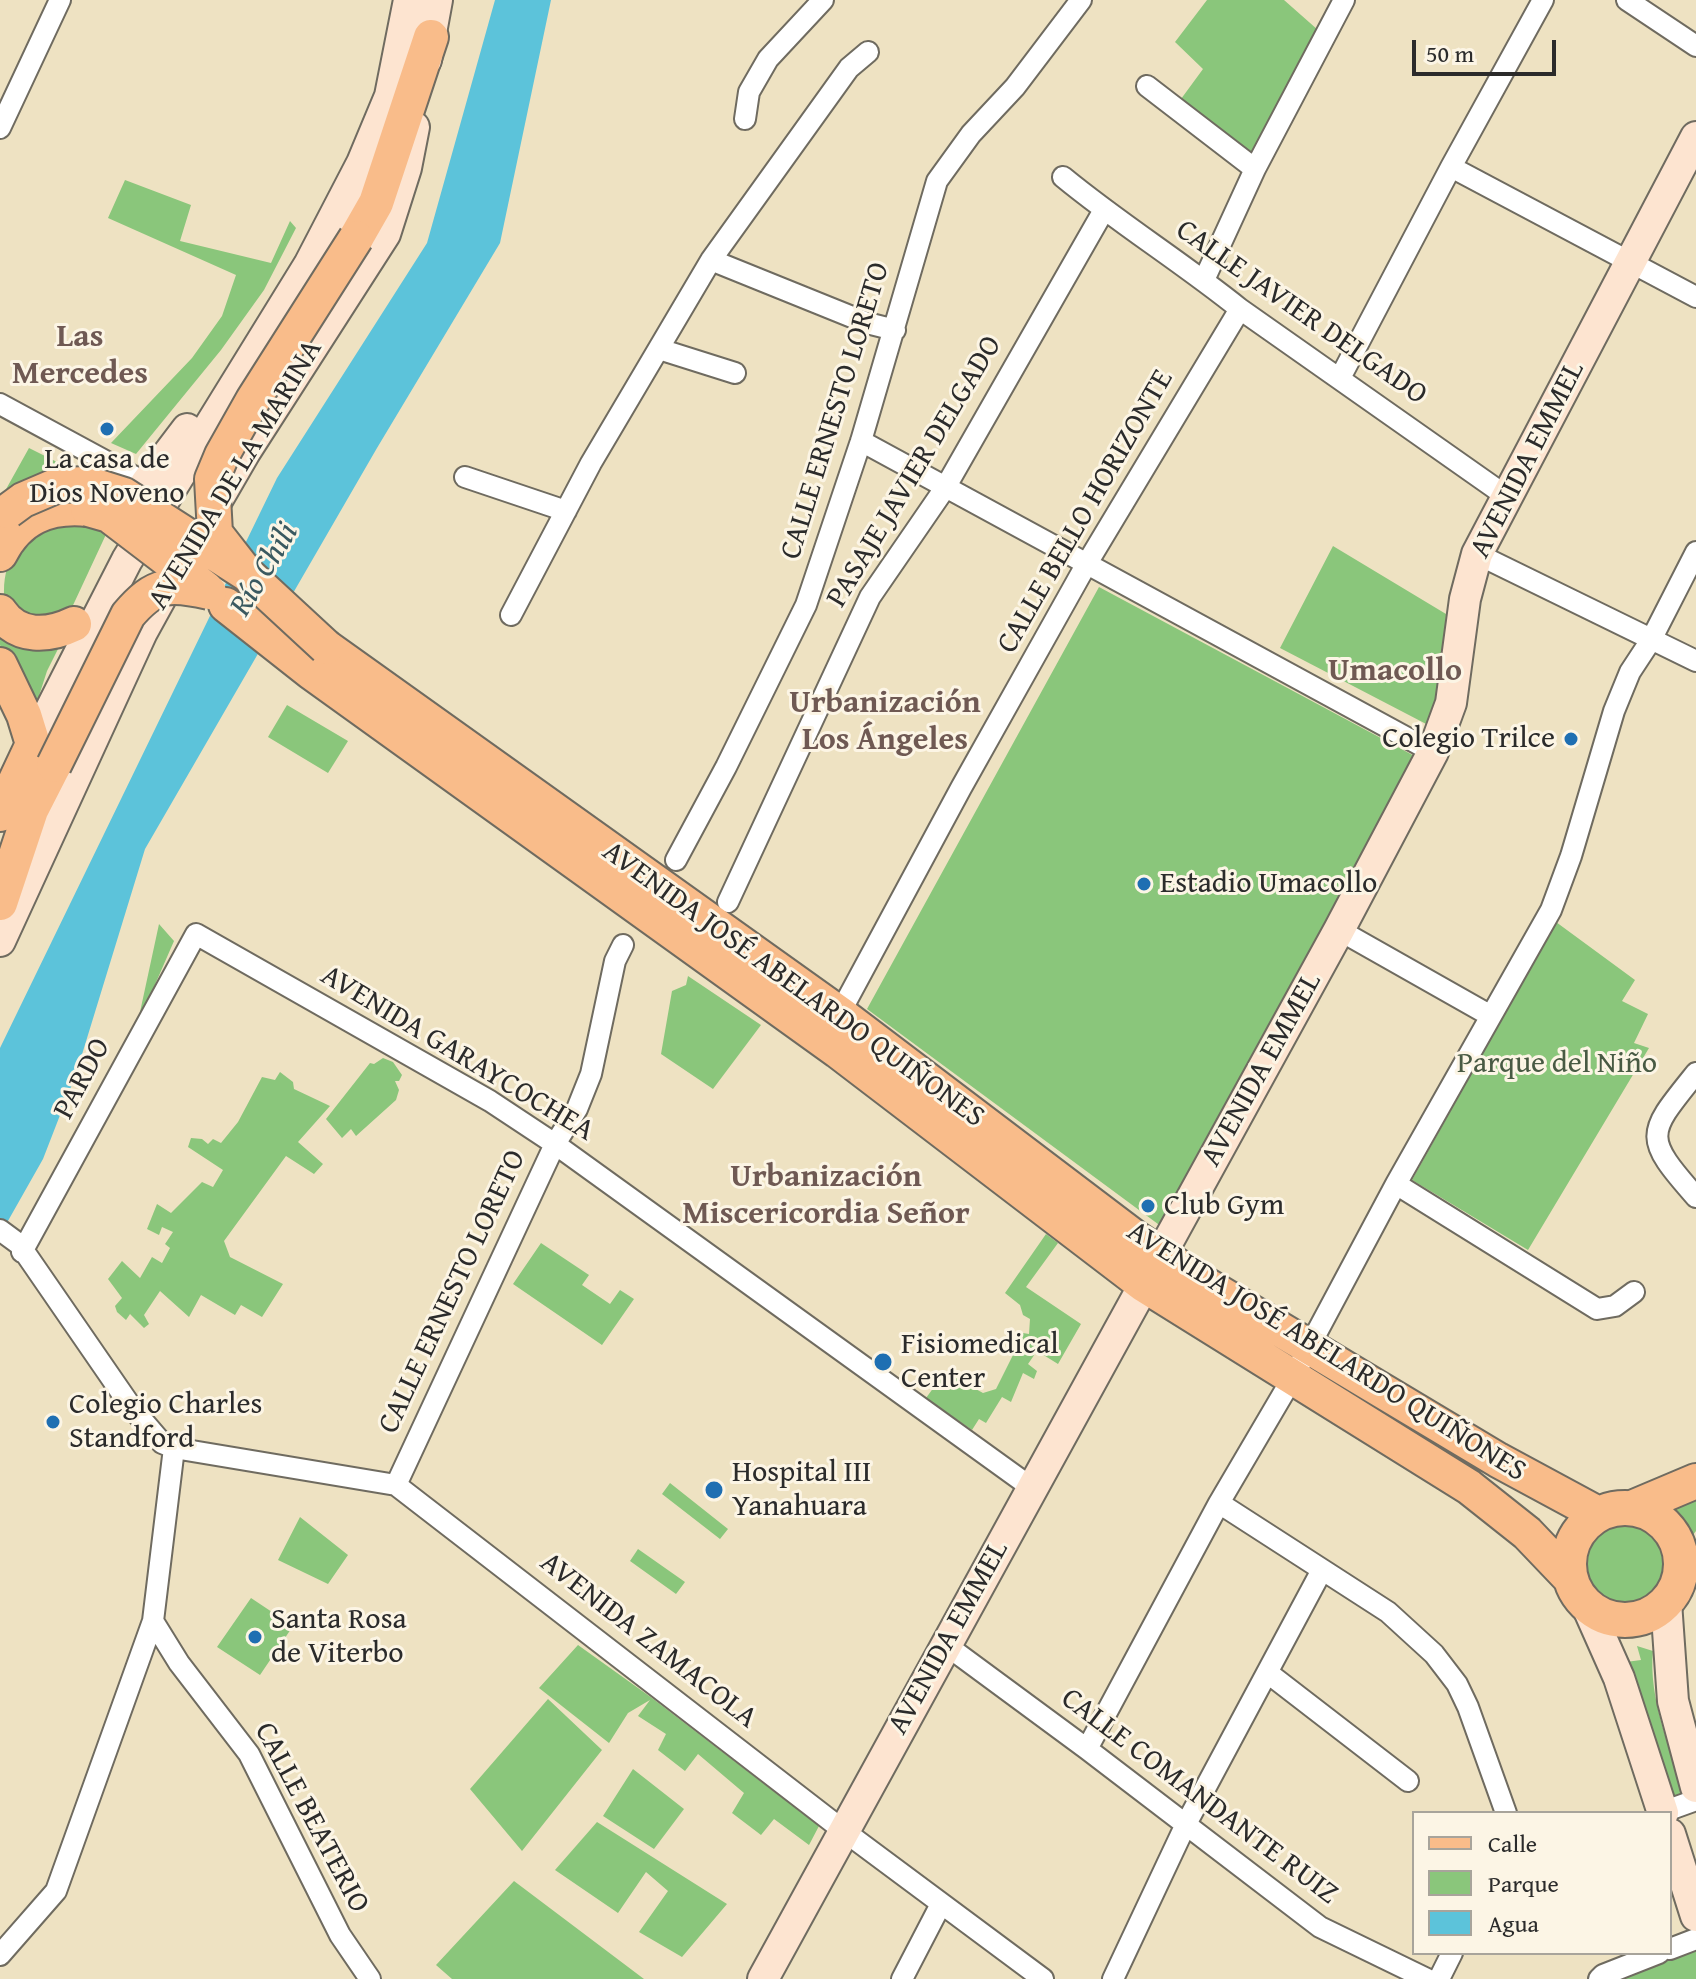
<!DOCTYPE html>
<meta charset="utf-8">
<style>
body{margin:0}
#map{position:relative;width:1696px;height:1979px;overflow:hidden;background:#eee2c2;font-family:"Gentium Book Plus",serif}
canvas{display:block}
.legend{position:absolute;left:1412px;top:1811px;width:260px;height:144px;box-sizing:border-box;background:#fcf5e5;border:2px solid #a8a49b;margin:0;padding:10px 14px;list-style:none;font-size:24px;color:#2b2b2b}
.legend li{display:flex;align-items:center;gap:16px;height:40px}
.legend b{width:40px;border:2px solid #a8a49b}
.scale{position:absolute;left:1412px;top:40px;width:144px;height:36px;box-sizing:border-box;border:4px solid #2b2b2b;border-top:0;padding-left:10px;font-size:24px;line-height:28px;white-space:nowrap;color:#2b2b2b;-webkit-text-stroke:6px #fcf5e5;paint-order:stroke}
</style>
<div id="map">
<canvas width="1696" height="1979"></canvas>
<ul class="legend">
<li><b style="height:10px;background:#f9bc8a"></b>Calle</li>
<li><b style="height:22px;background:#8ac67b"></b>Parque</li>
<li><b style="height:22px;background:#5cc3da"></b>Agua</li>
</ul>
<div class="scale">50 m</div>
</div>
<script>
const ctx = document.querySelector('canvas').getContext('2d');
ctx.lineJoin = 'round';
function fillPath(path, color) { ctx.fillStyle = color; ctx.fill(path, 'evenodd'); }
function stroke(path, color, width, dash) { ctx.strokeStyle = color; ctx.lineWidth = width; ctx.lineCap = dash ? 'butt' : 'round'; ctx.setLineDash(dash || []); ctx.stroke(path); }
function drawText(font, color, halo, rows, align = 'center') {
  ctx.font = font + ' "Gentium Book Plus",serif'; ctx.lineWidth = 6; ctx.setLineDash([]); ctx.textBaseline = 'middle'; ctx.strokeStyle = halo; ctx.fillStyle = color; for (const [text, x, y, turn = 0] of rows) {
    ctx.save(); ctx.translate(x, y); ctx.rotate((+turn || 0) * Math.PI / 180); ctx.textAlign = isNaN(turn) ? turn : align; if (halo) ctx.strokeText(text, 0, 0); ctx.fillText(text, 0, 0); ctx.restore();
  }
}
fillPath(new Path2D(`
 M 1207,0 L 1284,0 L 1318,30 L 1261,140 L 1251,155 L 1181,99 L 1203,69 L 1175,42 Z
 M 125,180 L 191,205 L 180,241 L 271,263 L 290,221 L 296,228 L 264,290 L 221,350 L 136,454 L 111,443 L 192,358 L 222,316 L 236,275 L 108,218 Z
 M 29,448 L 69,468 L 21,482 L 5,491 Z
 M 42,522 L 109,528 L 68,616 L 55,625 L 5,606 C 0,563 15,550 42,522 Z
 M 1333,546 L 1446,614 C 1444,651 1444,691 1430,726 L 1280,648 Z
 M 1099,587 L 1420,759 L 1162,1227 L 867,1009 Z
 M 0,628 L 59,647 L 47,671 L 36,705 L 30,706 L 0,645 Z
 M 287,705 L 348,741 L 328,773 L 268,737 Z
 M 1556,922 L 1635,980 L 1622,1001 L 1648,1014 L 1634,1043 L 1649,1048 L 1528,1250 L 1412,1180 Z
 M 159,924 L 174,941 L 137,1026 Z
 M 688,976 L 761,1025 L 713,1089 L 661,1054 L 672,991 L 686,985 Z
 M 383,1058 L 393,1062 L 402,1075 L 399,1081 L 395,1081 L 399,1090 L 396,1100 L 356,1136 L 351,1129 L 342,1138 L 326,1119 L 370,1063 L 374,1064 Z
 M 280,1072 L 293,1082 L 294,1089 L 330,1106 L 298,1142 L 323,1164 L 314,1174 L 286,1156 L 224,1241 L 230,1257 L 283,1284 L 262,1317 L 241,1305 L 235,1315 L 201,1295 L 189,1317 L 160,1291 L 144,1315 L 149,1324 L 144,1328 L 130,1314 L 126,1320 L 117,1312 L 115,1306 L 122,1298 L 108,1279 L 122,1261 L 140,1278 L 152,1257 L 162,1263 L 170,1248 L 165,1244 L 173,1232 L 162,1227 L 159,1235 L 147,1229 L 157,1204 L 171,1213 L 202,1182 L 213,1187 L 223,1170 L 188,1147 L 191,1138 L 202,1139 L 208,1144 L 213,1139 L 221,1143 L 238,1122 L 262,1077 L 275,1080 Z
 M 1046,1234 L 1058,1243 L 1026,1287 L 1081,1324 L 1058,1364 L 1037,1351 L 1028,1364 L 1037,1371 L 1034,1379 L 1023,1373 L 1011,1402 L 1002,1397 L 986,1423 L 979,1419 L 972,1430 L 926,1398 L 945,1372 L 983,1393 L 996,1389 L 1016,1349 L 1017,1332 L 1029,1334 L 1030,1319 L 1023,1315 L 1020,1305 L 1005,1293 Z
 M 541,1243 L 589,1275 L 582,1285 L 610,1304 L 620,1290 L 634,1299 L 602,1345 L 513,1284 Z
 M 670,1483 L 728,1529 L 720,1539 L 662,1494 Z
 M 1696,1494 L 1696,1531 L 1689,1540 L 1682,1524 L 1664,1505 Z
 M 300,1517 L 348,1555 L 328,1584 L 278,1560 Z
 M1581 1563a43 43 0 1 1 86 0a43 43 0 1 1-86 0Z
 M 638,1549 L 685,1582 L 676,1594 L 630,1561 Z
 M 251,1598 L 293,1626 L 260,1675 L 217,1647 Z
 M 578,1645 L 652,1698 L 819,1826 L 809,1845 L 774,1819 L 761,1835 L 732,1813 L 744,1793 L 698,1754 L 685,1771 L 658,1750 L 666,1734 L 638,1716 L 650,1700 L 628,1713 L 609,1743 L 539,1688 Z
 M 1637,1646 L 1653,1651 C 1648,1698 1671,1750 1684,1795 L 1672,1799 L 1626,1662 L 1641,1660 Z
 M 548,1699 L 602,1750 L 522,1851 L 470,1789 Z
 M 633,1769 L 684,1809 L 654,1849 L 603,1816 Z
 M 597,1822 L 727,1904 L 682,1957 L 639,1932 L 668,1891 L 646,1872 L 618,1913 L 555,1870 Z
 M 514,1881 L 644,1979 L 452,1979 L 436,1965 Z
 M 1696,1948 L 1696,1979 L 1617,1979 Z`), '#8ac67b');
fillPath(new Path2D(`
 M 495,0 L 551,0 L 500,243 L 377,448 L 145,849 L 76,1074 L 43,1159 L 0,1235 L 0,1048 L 277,478 L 427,243 Z`), '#5cc3da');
const street = new Path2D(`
 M 1627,0 L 1696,46
 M 1147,86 L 1255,169
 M 745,119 L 749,92 L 768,59 L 823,0
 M 0,128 L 60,0
 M 1451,167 L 1696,297
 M 1063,177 C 1120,224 1183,263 1240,309 L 1506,496
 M 711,260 L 867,323 L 895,330
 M 1204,280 L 1255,169 L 1344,0
 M 659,349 L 735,373
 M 1340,378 L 1451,167 L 1543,0
 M 0,404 L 146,483
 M 861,441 L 1433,752
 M 465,477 L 566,511
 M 1477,554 L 1696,661
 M 511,615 L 591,463 L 711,260 L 849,68 L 868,52
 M 676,860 L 726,767 L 806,605 L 861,441 L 937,181 L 971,134 L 1015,87 L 1081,0
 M 728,902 L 870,597 L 945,488 L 1104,210
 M 1339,930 L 1491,1016
 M 835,1022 L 961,788 L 1086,565 L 1240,309
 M 1696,1073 C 1647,1134 1642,1136 1696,1197
 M 1396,1184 L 1597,1309 L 1615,1306 L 1634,1292
 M 0,1230 L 19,1244 L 132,1408 L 162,1443 L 174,1448 L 396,1485 L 844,1831 L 1043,1979
 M 22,1252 L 196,934 L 490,1101 L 555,1144 L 1032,1488
 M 396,1485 L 555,1144 L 577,1109 L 591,1074 L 615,961 L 623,945
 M 1219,1503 L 1388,1612 L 1434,1654 L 1457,1684 L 1468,1707 L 1506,1813
 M 153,1621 L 179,1663 L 249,1754 L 340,1935 L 370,1979
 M 946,1645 L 1087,1749 L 1320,1927 L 1427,1979
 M 1268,1673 L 1408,1781
 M 1087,1749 L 1219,1503 L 1293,1377 L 1396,1184 L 1551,910 L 1571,856 L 1614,711 L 1630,672 L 1651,640 L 1696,552
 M 1660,1813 L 1696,1800
 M 1670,1949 L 1696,1939
 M 0,1955 L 56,1891 L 153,1621 L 174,1448
 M 902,1979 L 941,1904
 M 1113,1979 L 1186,1824 L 1322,1570
 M 1439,1979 L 1452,1953
 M 1599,1979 L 1603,1975 L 1659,1953`);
const secondary = new Path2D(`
 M 426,60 L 437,0
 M 212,509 L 245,452 L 385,234 L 406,168 L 414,127
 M 125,522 L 146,483 L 187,429
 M 33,744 L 127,560 L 309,265 L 362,163 L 390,96 L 409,0
 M 0,941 L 142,632 L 170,581
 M 1666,1602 L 1673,1701 L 1696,1787
 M 1587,1606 L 1619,1678 L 1663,1813
 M 1670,1834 L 1696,1916
 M 763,1979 L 1339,930 L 1433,752 L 1451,703 L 1465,599 L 1477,554 L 1696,137`);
const primary = new Path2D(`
 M 356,238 L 376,203 L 431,37
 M 0,554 C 18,518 48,505 88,509
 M 226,605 L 311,672 L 838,1051 L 1143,1284 L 1469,1487 L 1527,1533 L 1569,1577
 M 0,612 C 18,639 49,636 74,624
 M 326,647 L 840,1014 L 1134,1237 L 1203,1283 L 1376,1387 L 1498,1460 L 1598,1514
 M 0,665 L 24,715 L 33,744 L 0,814
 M 0,903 L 31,810 L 54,765
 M1569 1564a56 56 0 1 1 112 0a56 56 0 1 1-112 0Z
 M 1632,1508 L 1696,1481`);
stroke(street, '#6f6b60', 24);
stroke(secondary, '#6f6b60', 34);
stroke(primary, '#6f6b60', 38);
stroke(street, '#fff', 20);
stroke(secondary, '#fde4d0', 30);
stroke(primary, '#f9bc8a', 34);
const primaryBridge = new Path2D(`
 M 88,509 L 109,515 L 206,589
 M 8,511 L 23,500 L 58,485 L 89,484 L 124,495 L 247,574 L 326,647
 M 247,574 L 215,533 L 212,479 L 222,455 L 253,400 L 356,238
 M 54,765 L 128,615 C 155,583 170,583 209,592`);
stroke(primaryBridge, '#6f6b60', 38, []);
stroke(primaryBridge, '#f9bc8a', 34);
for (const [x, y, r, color] of [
 [107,429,8,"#1f6fb2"],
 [1571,739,8,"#1f6fb2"],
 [1144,884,8,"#1f6fb2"],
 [1148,1206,8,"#1f6fb2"],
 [883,1362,10,"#1f6fb2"],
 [53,1422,8,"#1f6fb2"],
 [714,1490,10,"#1f6fb2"],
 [255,1637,8,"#1f6fb2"]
]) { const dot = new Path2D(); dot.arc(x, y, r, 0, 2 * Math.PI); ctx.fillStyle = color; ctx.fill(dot); stroke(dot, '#fcf5e5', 3); }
drawText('30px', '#2b2b2b', '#fcf5e5', [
 ["CALLE JAVIER DELGADO",1301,313,35],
 ["CALLE ERNESTO LORETO",836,411,-73],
 ["AVENIDA EMMEL",1528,460,-63],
 ["PASAJE JAVIER DELGADO",915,472,-59],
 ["AVENIDA DE LA MARINA",236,475,-59],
 ["CALLE BELLO HORIZONTE",1086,512,-60],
 ["AVENIDA JOSÉ ABELARDO QUIÑONES",793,985,36],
 ["AVENIDA GARAYCOCHEA",457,1054,31],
 ["AVENIDA EMMEL",1262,1070,-61],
 ["PARDO",83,1079,-62],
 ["CALLE ERNESTO LORETO",453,1292,-65],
 ["AVENIDA JOSÉ ABELARDO QUIÑONES",1326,1352,32],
 ["AVENIDA EMMEL",949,1638,-61],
 ["AVENIDA ZAMACOLA",648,1641,38],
 ["CALLE COMANDANTE RUIZ",1199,1797,37],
 ["CALLE BEATERIO",311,1818,62]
]);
drawText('30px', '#2b2b2b', '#fcf5e5', [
 ["La casa de",107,460,"center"],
 ["Dios Noveno",107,494,"center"],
 ["Colegio Trilce",1555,739,"right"],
 ["Estadio Umacollo",1160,884],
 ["Club Gym",1164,1206],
 ["Fisiomedical",901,1345],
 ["Center",901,1379],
 ["Colegio Charles",69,1405],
 ["Standford",69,1439],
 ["Hospital III",732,1473],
 ["Yanahuara",732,1507],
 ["Santa Rosa",271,1620],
 ["de Viterbo",271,1654]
], 'left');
drawText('30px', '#485a43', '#fcf5e5', [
 ["Parque del Niño",1557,1064]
]);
drawText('bold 32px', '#6f5953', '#fcf5e5', [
 ["Las",80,338],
 ["Mercedes",80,375],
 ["Umacollo",1395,672],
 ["Urbanización",885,704],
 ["Los Ángeles",885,741],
 ["Urbanización",826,1178],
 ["Miscericordia Señor",826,1215]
]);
drawText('italic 32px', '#3a5960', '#fcf5e5', [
 ["Río Chili",265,570,-59]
]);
</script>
